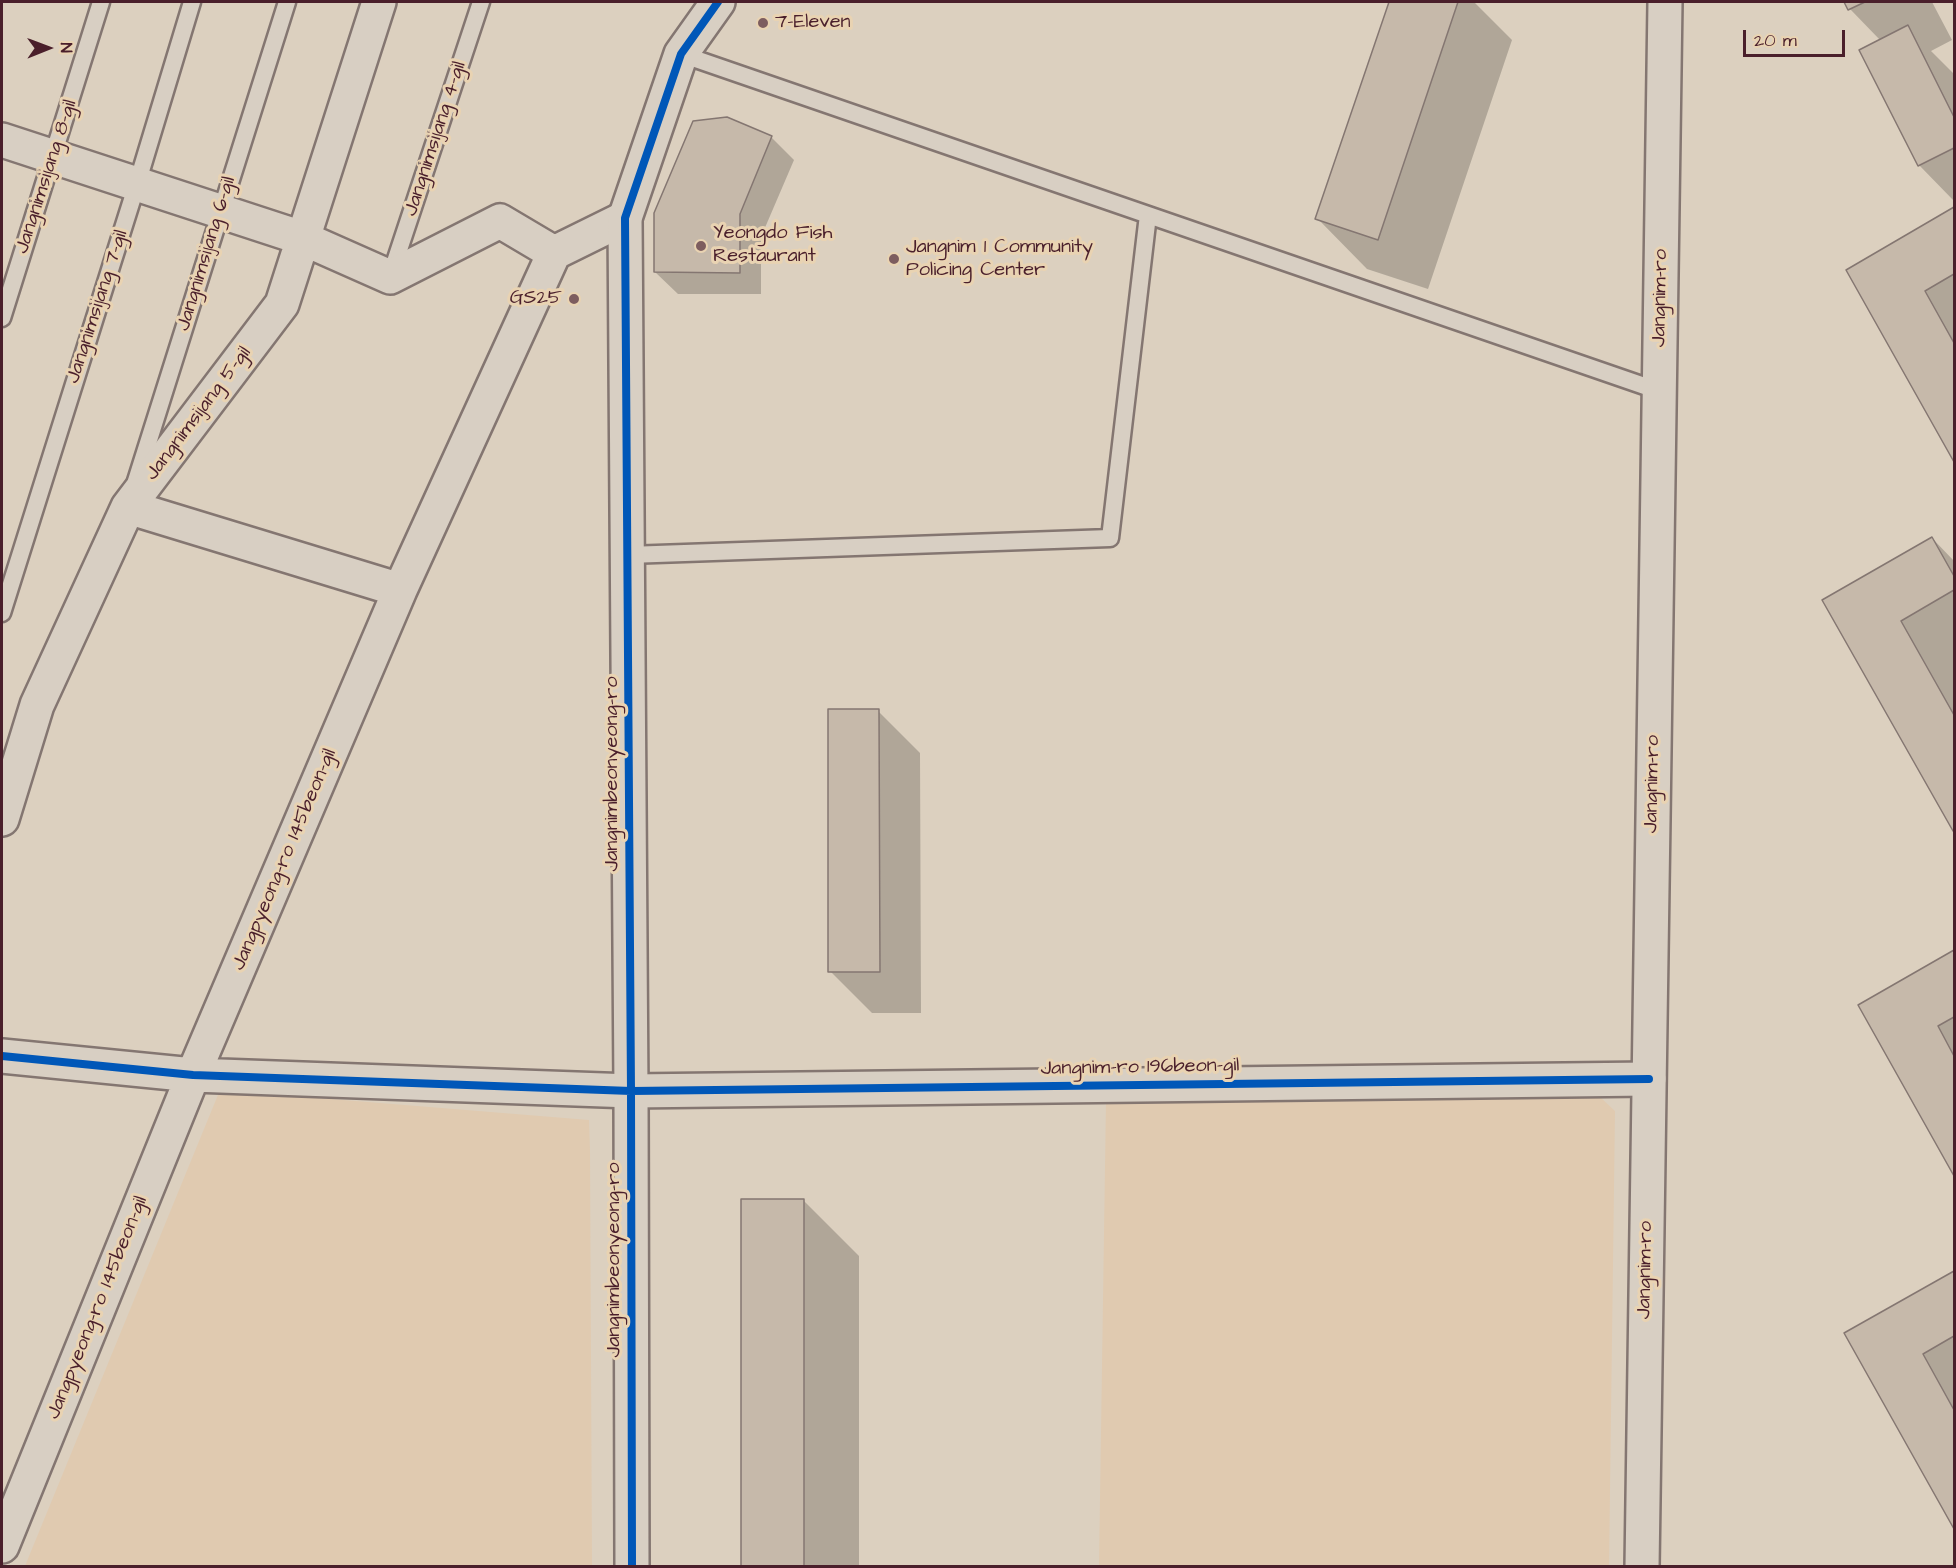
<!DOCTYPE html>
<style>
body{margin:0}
#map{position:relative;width:1956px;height:1568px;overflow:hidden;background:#dcd0bf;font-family:"Architects Daughter",sans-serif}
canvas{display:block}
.frame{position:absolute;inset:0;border:3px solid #4a1f2b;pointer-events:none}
.north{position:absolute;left:18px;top:18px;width:60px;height:60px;-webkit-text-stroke:4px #e9d3b2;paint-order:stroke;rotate:89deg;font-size:16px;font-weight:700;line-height:24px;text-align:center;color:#4a1f2b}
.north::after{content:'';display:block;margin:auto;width:21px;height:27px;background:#4a1f2b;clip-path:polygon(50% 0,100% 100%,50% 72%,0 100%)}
.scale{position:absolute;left:1743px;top:30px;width:102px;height:27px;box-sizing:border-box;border:3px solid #4a1f2b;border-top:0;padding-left:8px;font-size:18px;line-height:21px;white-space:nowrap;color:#4a1f2b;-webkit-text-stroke:4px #e9d3b2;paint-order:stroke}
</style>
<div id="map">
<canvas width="1956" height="1568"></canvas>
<div class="frame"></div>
<div class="north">N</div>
<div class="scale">20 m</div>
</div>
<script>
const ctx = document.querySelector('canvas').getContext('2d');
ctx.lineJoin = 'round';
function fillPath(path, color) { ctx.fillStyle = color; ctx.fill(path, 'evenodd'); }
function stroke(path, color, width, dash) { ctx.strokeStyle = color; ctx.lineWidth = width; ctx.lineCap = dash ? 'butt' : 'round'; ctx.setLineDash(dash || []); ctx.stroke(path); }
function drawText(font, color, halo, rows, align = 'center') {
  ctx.font = font + ' "Architects Daughter",sans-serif'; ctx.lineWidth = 6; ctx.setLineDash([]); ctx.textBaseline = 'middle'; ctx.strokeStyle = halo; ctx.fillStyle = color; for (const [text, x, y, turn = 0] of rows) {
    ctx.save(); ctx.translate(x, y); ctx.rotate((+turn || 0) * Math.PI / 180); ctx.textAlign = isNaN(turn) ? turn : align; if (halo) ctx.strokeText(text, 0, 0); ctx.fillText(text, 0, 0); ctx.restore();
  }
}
fillPath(new Path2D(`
 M 220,1090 L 589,1120 L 590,1151 L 592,1566 L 25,1566 Z
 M 1600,1097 L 1615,1111 L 1609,1566 L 1099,1566 L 1106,1101 Z`), '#e0cab0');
fillPath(new Path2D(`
 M 1391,2 L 1474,2 L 1512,40 L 1428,289 L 1367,269 L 1317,218 Z
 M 1845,2 L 1932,2 L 1952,40 L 1931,51 L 1954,74 L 1954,201 L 1919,165 L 1861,51 L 1881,41 L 1850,9 Z
 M 727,118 L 772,138 L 794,160 L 761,237 L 761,294 L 678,294 L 655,272 Z
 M 1954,209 L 1954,459 L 1848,270 Z
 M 1932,538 L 1954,561 L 1954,830 L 1824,600 Z
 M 878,711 L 920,753 L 921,1013 L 872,1013 L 830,971 Z
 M 1954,952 L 1954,1173 L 1860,1006 Z
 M 803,1200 L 859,1256 L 859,1566 L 743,1566 L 743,1201 Z
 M 1953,1273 L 1954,1274 L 1954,1525 L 1846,1334 Z`), '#0003');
const building = new Path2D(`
 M 1389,2 L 1458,2 L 1378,240 L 1315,219 Z
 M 1844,2 L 1865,2 L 1848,10 Z
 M 1908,25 L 1954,117 L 1954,148 L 1918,166 L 1859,50 Z
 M 727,117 L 772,136 L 740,214 L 740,273 L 654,272 L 654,213 L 693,121 Z
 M 1954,207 L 1954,274 L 1925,291 L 1954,343 L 1954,462 L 1846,270 Z
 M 1932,537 L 1954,576 L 1954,590 L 1901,621 L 1954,715 L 1954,830 L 1953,831 L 1822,600 Z
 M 828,709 L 879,709 L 880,972 L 828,972 Z
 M 1954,950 L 1954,1017 L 1938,1026 L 1954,1056 L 1954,1176 L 1858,1005 Z
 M 741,1199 L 804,1199 L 804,1566 L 741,1566 Z
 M 1954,1271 L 1954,1336 L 1923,1354 L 1954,1410 L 1954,1529 L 1844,1333 Z`);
fillPath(building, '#c6b9aa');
stroke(building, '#847671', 1.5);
const lane = new Path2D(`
 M 681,54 L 1659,391
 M 391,274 L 481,2
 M 2,318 L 101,2
 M 136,481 L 287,2
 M 628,555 L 1110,538 L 1148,215
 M 2,613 L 137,184 L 192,2`);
const street = new Path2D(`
 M 2,140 L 302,238 L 390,277 L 500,221 L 554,253
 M 128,507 L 400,590
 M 2,819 L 37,705 L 128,507 L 282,304 L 379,2
 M 2,1056 L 193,1075 L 631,1091 L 1649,1079
 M 2,1546 L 193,1075 L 400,590 L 554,253 L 625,218`);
const secondary = new Path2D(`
 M 632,1566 L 631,1091 L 625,218 L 681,54 L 718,2
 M 1642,1566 L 1665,2`);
stroke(lane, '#847671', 21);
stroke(street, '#847671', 38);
stroke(secondary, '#847671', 38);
stroke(lane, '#d8cfc3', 16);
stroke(street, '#d8cfc3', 33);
stroke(secondary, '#d8cfc3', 33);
stroke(new Path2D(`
 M 2,1056 L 193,1075 L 631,1091 L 1649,1079
 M 632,1566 L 631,1091 L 625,218 L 681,54 L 718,2`), '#0057b8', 8);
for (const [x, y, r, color] of [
 [763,23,6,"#7d5d5f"],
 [701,246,6,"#7d5d5f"],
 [894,259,6,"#7d5d5f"],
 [574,299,6,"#7d5d5f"]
]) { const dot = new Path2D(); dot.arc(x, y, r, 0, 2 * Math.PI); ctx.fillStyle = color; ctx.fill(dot); stroke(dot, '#e9d3b2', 2); }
drawText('20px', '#4a1f2b', '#e9d3b2', [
 ["7-Eleven",775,23],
 ["Yeongdo Fish",713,234],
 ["Restaurant",713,257],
 ["Jangnim 1 Community",906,248],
 ["Policing Center",906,271],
 ["GS25",562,299,"right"]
], 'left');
drawText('20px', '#4a1f2b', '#e9d3b2', [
 ["Jangnimsijang 4-gil",436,139,-72],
 ["Jangnimsijang 8-gil",47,177,-72],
 ["Jangnimsijang 6-gil",207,254,-73],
 ["Jangnim-ro",1661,298,-89],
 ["Jangnimsijang 7-gil",98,307,-72],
 ["Jangnimsijang 5-gil",199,414,-53],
 ["Jangnimbeonyeong-ro",613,774,-90],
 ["Jangnim-ro",1653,784,-89],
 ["Jangpyeong-ro 145beon-gil",285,860,-67],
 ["Jangnim-ro 196beon-gil",1140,1068,-1],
 ["Jangnimbeonyeong-ro",615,1260,-90],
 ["Jangnim-ro",1646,1270,-89],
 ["Jangpyeong-ro 145beon-gil",98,1308,-68]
]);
</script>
